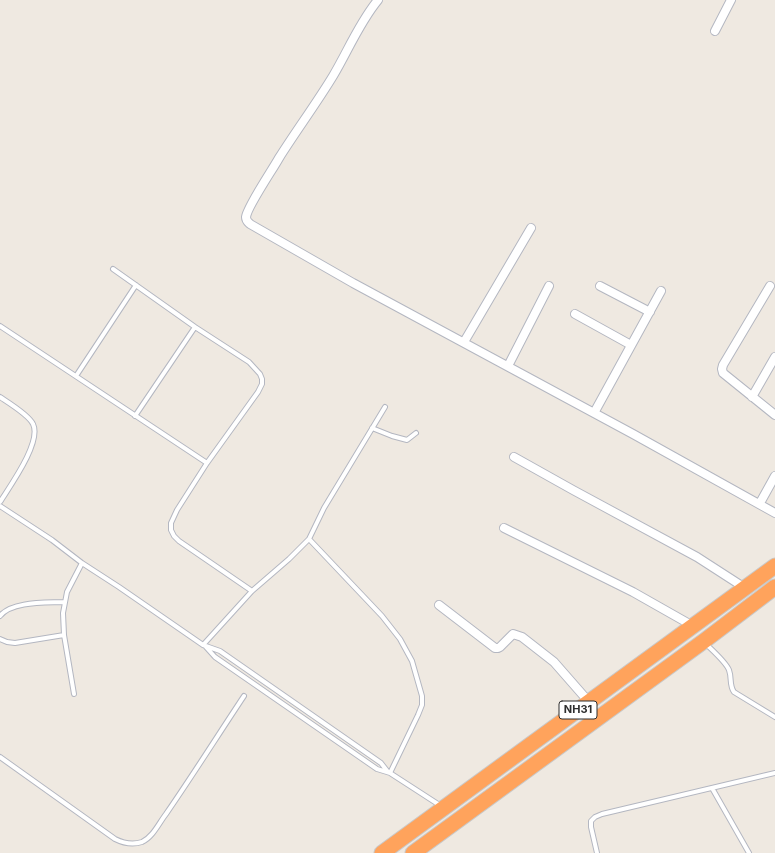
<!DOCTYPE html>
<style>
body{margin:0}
canvas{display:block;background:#efe9e1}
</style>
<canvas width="775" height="853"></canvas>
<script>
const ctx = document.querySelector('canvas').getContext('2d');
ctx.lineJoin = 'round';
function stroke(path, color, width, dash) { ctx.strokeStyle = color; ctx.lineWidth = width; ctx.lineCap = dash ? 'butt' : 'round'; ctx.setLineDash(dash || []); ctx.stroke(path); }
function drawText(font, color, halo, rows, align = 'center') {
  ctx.font = font + ' Inter,sans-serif'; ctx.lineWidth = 4; ctx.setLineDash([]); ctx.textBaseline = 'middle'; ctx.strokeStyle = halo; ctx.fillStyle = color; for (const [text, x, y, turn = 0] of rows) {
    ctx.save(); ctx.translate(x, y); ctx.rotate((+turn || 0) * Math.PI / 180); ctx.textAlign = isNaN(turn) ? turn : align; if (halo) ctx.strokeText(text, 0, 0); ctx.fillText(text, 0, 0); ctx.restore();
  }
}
const lane = new Path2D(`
 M 113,269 L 195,327 L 249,362 L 260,374 L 262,379 L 262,384 L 258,392 L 207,463 L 177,510 L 171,523 L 171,530 L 174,536 L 179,541 L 252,591
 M 0,326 L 207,463
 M 76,376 L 136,285
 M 0,397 C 9,403 29,415 33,424 C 42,442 10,486 0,502
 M 135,416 L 195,327
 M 372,428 L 392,436 L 407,440 L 416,433
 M 0,506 L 52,540 L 82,563 L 119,587 L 203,645 L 220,651 L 381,763 L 388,772
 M 309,539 L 382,616 L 400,639 L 412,661 L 422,696 L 422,705 L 418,715 L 390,773
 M 0,616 C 12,601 46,603 64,602
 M 0,639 L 7,642 L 15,643 L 64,635
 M 705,643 C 712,650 726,662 729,670 C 732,678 729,685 734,692 L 775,717
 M 203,645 L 252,591 L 289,559 L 309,539 L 324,508 L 385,407
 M 206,647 L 215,657 L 377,769 L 390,773 L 441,806
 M 74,694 L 64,635 L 63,613 L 67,592 L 82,563
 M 0,757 L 115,839 C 123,843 133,845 142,842 C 153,837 159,823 166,814 C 193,775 218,735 244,696
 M 712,788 L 749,853
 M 597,853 L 591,827 L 591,821 L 595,817 L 602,814 L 775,773`);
const street = new Path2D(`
 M 378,0 C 359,23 348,51 333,76 C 316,104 296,131 279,158 C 273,169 247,207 246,217 C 246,221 248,222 250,224 L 353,283 L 633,434 L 775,513
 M 715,31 L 731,0
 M 600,286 L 650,312
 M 770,286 L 723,365 L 722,369 L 723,373 L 775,415
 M 575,314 L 631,345
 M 464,342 L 531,228
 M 508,366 L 549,286
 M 752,397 L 775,357
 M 594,413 L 661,291
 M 514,457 L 573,490 L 697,557 L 745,588
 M 760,503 L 775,476
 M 504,528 L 633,592 L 693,626
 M 439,605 L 495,648 L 498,648 L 500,647 L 513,634 L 522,637 L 554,662 L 589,702`);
const highway = new Path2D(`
 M 382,853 L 775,566
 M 413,853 L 704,641 L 775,587`);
stroke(lane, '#b4b7c1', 6);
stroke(street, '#b4b7c1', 10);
stroke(highway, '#c9c9c9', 17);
stroke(lane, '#fff', 4);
stroke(street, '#fff', 8);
stroke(highway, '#ffa35c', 15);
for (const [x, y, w] of [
 [578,710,38]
]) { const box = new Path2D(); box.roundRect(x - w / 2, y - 9, w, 18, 3); ctx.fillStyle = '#fff'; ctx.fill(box); stroke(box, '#2e2e2e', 1); }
drawText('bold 11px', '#2e2e2e', null, [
 ["NH31",578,710]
]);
</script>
